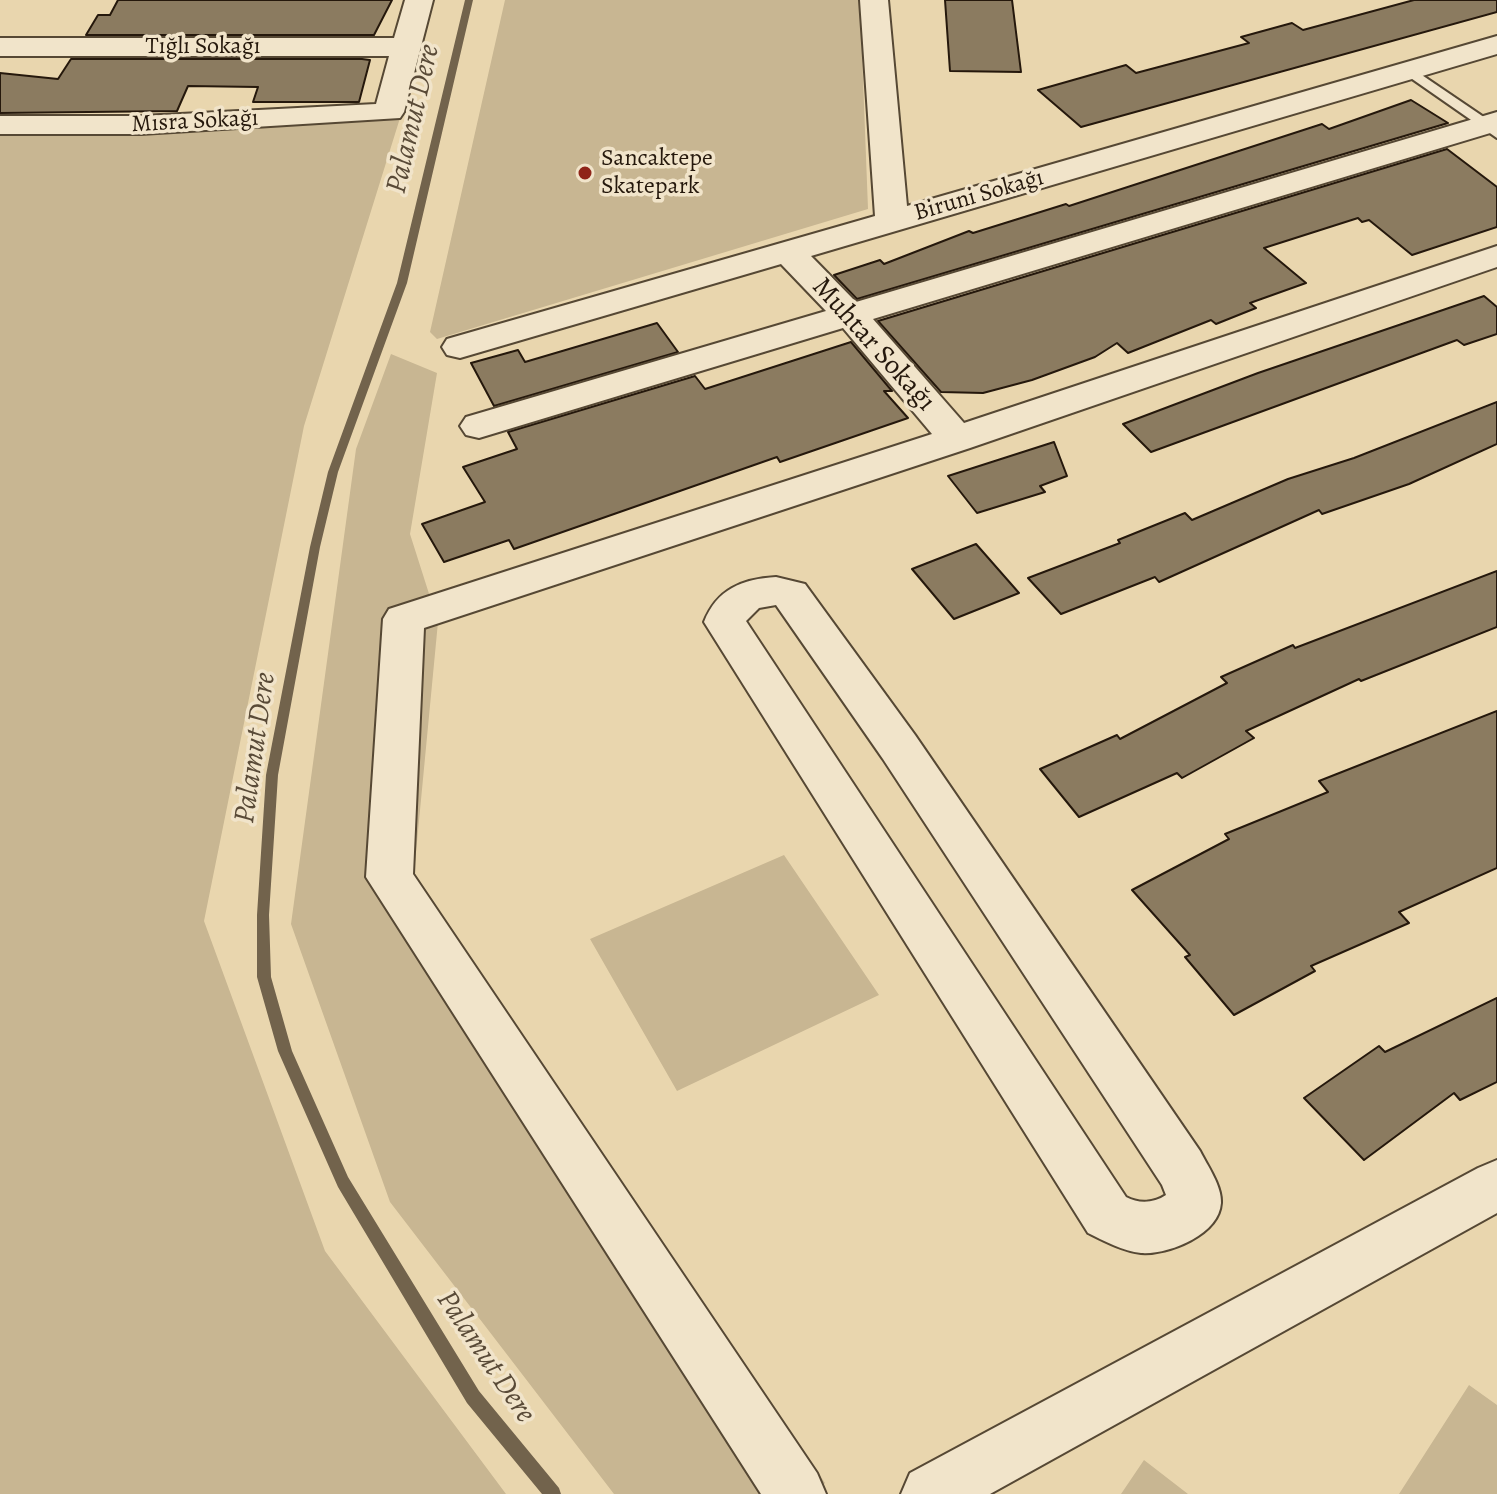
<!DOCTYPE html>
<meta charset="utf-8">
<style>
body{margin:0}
canvas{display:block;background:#e9d6ae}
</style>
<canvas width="1497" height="1494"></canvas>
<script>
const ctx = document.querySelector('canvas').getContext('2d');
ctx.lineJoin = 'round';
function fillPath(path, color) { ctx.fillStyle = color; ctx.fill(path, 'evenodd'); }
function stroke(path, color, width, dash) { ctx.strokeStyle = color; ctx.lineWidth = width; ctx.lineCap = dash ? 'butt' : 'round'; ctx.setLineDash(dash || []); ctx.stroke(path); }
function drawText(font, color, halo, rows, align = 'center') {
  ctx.font = font + ' Alegreya,serif'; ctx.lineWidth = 7; ctx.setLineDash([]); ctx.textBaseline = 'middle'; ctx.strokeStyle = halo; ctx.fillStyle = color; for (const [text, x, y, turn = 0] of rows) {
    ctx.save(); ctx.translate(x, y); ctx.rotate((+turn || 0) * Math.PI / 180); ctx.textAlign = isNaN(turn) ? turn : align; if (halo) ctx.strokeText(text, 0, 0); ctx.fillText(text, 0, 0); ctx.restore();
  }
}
fillPath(new Path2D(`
 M 505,0 L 860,0 L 868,209 L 437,339 L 430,332 Z
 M 400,118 L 304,426 L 204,921 L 325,1251 L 506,1494 L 0,1494 L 0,122 Z
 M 391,354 L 437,373 L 410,534 L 438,622 L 414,873 L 825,1483 L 813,1494 L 614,1494 L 390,1202 L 291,924 L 356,449 Z
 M 784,855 L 879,995 L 677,1091 L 590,939 Z
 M 1469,1385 L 1497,1405 L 1497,1494 L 1399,1494 Z
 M 1144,1460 L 1188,1494 L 1121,1494 Z`), '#c8b692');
fillPath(new Path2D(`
 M 465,0 L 473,0 L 407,283 L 338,472 L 320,547 L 278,775 L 269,915 L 271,977 L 292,1051 L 348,1177 L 479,1391 L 559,1488 L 561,1494 L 542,1494 L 467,1403 L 338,1187 L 278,1051 L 257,977 L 257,915 L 266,775 L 310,547 L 328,472 L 397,283 Z`), '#72634c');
const building = new Path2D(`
 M 118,0 L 392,0 L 374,35 L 86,35 L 98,15 L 110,15 Z
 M 945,0 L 1012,0 L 1021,72 L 950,71 Z
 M 1414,0 L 1497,0 L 1497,12 L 1081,127 L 1038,90 L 1126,65 L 1136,73 L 1249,43 L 1241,37 L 1292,23 L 1303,30 Z
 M 71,59 L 362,59 L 370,60 L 359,102 L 253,102 L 258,87 L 188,86 L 177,111 L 0,113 L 0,73 L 58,79 Z
 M 1411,100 L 1448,123 L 857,299 L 834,275 L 880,260 L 884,264 L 969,231 L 973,233 L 1066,204 L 1069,206 L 1322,124 L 1329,129 Z
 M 1447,149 L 1497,187 L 1497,227 L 1412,255 L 1369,220 L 1362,222 L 1358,218 L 1264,248 L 1306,283 L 1250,303 L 1256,308 L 1216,324 L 1211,320 L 1128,353 L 1117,343 L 1095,357 L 1032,380 L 983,393 L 941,392 L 878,321 Z
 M 1484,296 L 1497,307 L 1497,334 L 1464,345 L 1457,340 L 1151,452 L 1123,424 L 1258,373 Z
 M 657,323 L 678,352 L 494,406 L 471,363 L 518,350 L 525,362 Z
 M 851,342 L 892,391 L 884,391 L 908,418 L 780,462 L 777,457 L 514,549 L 509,540 L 444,562 L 422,524 L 485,502 L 463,467 L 517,449 L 508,432 L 695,376 L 705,389 Z
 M 1497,402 L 1497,444 L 1409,484 L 1322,514 L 1319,510 L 1159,582 L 1155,577 L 1061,614 L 1028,578 L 1120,543 L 1118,540 L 1185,513 L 1192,520 L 1288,479 L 1354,458 Z
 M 1054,442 L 1067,476 L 1040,486 L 1045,492 L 977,513 L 948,476 Z
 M 976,544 L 1019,593 L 954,619 L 912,569 Z
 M 1497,571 L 1497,627 L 1361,681 L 1359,679 L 1246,731 L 1254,738 L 1182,778 L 1177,773 L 1079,817 L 1040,769 L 1117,735 L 1120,739 L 1227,683 L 1221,677 L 1293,645 L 1295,648 Z
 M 1497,711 L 1497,868 L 1399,912 L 1409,923 L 1311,966 L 1315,971 L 1234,1015 L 1185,957 L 1190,955 L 1132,890 L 1229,839 L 1225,834 L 1328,792 L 1319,781 Z
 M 1497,998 L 1497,1082 L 1460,1100 L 1454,1093 L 1364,1160 L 1304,1098 L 1379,1046 L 1385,1052 Z`);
fillPath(building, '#8b7b60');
stroke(building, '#25180c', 2);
const lane = new Path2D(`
 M 1410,67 L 1497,126 L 1497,138 L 1405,74 L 1405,68 Z`);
const street = new Path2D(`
 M 405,0 L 433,0 L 404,112 L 400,118 L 141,134 L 0,134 L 0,116 L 141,116 L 376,104 L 389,56 L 0,56 L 0,38 L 394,38 Z
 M 860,0 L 888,0 L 907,206 L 1497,36 L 1497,54 L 811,256 L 856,302 L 1497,112 L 1497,131 L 873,319 L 964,423 L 1497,246 L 1497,267 L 970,448 L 424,628 L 413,874 L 817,1473 L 826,1494 L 761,1494 L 366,877 L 383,619 L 389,609 L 932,434 L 843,328 L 479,438 L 466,435 L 460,426 L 466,417 L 826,311 L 781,264 L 460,358 L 447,355 L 442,347 L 447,339 L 875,216 Z
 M 776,577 L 805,584 L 915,735 L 1200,1151 C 1207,1165 1222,1186 1221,1203 C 1219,1235 1168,1255 1141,1253 C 1123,1251 1104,1241 1088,1233 L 704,622 C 717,589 742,579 776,577 ZM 776,605 L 883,759 L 1162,1185 L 1166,1195 C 1154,1203 1139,1204 1126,1197 L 746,621 L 759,608 Z
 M 1497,1160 L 1497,1213 L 990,1494 L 901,1494 L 910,1473 L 1478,1168 Z`);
stroke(lane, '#564834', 4);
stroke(street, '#564834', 4);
fillPath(lane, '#f1e4ca');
fillPath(street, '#f1e4ca');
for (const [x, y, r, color] of [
 [585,173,8,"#8f2418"]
]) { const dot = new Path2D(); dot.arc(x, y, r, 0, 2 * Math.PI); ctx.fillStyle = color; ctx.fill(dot); stroke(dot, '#f1e4ca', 3); }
drawText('24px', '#25180c', '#f1e4ca', [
 ["Tığlı Sokağı",203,47],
 ["Mısra Sokağı",195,122,-3],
 ["Biruni Sokağı",979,196,-16]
]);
drawText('24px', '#25180c', '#f1e4ca', [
 ["Sancaktepe",601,159],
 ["Skatepark",601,187]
], 'left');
drawText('28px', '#25180c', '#f1e4ca', [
 ["Muhtar Sokağı",873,345,48]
]);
drawText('italic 30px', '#594a37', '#f1e4ca', [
 ["Palamut Dere",414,119,-77],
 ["Palamut Dere",256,748,-82],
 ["Palamut Dere",485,1357,56]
]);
</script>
